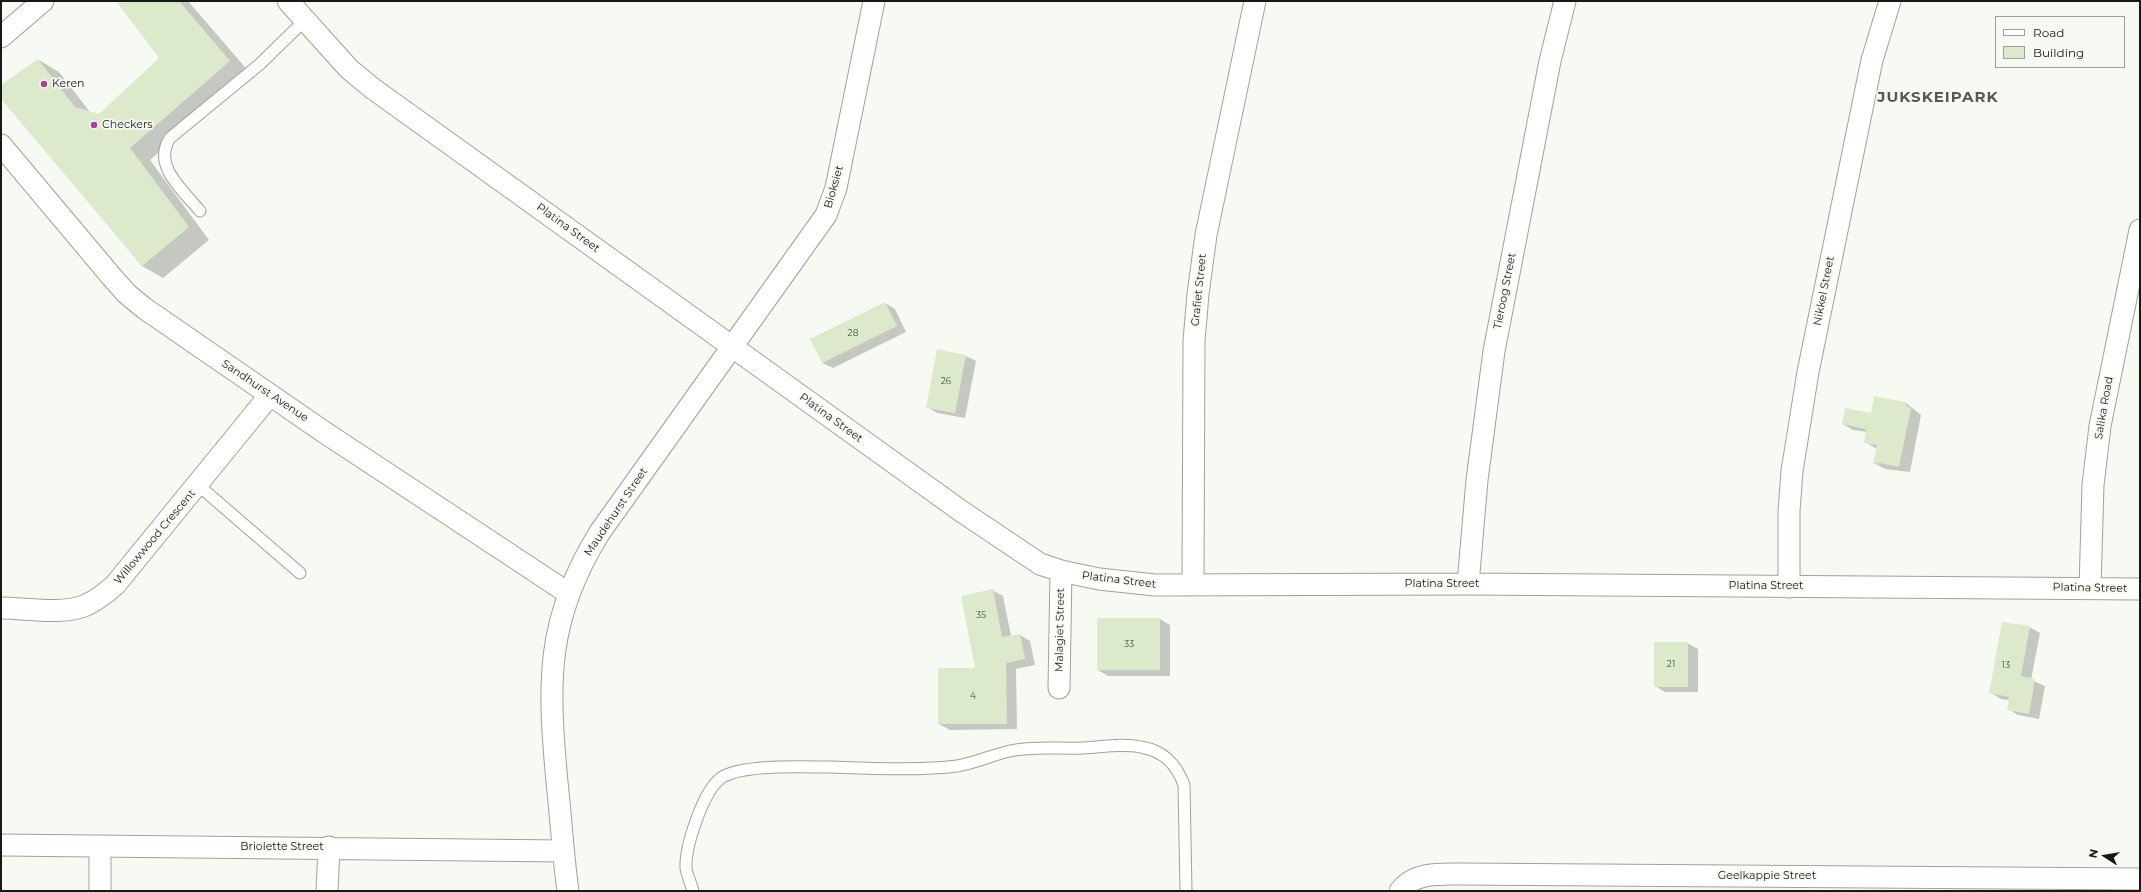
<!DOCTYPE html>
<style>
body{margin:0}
#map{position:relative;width:2141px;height:892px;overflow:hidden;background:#f6faf2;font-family:Montserrat,sans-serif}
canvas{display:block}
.frame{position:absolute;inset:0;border:2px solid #181916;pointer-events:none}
.legend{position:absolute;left:1995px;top:16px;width:130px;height:52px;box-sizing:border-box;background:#f6faf2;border:1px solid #9da09a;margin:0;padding:5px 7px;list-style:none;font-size:12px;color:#181916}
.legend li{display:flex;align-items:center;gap:8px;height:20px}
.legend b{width:20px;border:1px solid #9da09a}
.north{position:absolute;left:2085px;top:836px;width:40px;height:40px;-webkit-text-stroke:3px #f6faf2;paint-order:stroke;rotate:282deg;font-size:11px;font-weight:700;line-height:16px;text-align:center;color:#181916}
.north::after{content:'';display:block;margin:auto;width:14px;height:18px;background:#181916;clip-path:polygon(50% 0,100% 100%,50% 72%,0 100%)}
</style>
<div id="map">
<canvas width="2141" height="892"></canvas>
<div class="frame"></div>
<ul class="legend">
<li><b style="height:5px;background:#fff"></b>Road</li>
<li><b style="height:11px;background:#dceacb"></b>Building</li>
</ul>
<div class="north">N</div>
</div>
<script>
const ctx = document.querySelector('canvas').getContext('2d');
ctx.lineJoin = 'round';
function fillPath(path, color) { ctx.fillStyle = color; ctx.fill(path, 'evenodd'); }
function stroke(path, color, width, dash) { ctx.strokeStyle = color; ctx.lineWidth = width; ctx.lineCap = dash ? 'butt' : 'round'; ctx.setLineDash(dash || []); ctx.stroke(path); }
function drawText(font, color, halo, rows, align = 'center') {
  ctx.font = font + ' Montserrat,sans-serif'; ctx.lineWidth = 3.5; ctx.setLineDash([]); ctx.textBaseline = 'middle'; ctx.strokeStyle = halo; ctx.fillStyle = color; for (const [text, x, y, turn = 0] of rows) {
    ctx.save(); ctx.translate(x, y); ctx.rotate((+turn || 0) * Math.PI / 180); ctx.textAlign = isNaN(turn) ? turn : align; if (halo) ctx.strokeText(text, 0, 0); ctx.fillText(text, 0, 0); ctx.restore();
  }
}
fillPath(new Path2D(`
 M 117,1 L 188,1 L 250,73 L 150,160 L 209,240 L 163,278 L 142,266 L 1,97 L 1,86 L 39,60 L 59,72 L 90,112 L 100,115 L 161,58 Z
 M 885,303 L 895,309 L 906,332 L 833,368 L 822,363 Z
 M 966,356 L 976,361 L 965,418 L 937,413 L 927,407 Z
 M 1875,397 L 1906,403 L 1921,415 L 1910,472 L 1885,469 L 1874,463 L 1877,449 L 1865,442 L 1867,432 L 1853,430 L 1843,424 L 1872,414 Z
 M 992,590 L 1003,596 L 1011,636 L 1020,635 L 1030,641 L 1035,665 L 1016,669 L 1017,729 L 950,730 L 939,724 L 977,669 Z
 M 1160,619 L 1170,625 L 1170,676 L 1108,676 L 1098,670 Z
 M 2029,627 L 2040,633 L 2031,680 L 2045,686 L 2039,719 L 2018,715 L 2008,709 L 2010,700 L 2001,699 L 1991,693 Z
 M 1687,643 L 1698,649 L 1698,692 L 1665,692 L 1655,686 Z`), '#0003');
fillPath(new Path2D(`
 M 116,1 L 179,1 L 230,61 L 130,148 L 189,227 L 142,266 L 1,99 L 1,85 L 38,59 L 75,107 L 99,114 L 159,58 Z
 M 885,302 L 897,326 L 822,363 L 810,339 Z
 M 937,349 L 966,355 L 955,413 L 926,408 Z
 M 1874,396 L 1906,402 L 1906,406 L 1911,408 L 1899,467 L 1880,463 L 1873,464 L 1877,445 L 1864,443 L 1866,429 L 1842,424 L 1845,408 L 1871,413 Z
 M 993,589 L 1002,637 L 1020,634 L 1025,659 L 1006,663 L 1007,724 L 938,724 L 938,668 L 975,668 L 961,596 Z
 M 1097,618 L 1160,618 L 1160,670 L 1097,670 Z
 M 2002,622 L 2030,626 L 2021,676 L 2035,679 L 2029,714 L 2007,710 L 2009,697 L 1989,693 Z
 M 1654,642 L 1688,642 L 1688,687 L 1654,687 Z`), '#dceacb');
const service = new Path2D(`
 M 200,211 C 183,190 152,166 170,138 L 260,64 L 305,20
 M 198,485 L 300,573
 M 693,891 C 691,883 687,876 686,868 C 685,847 703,791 721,778 C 741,764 803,767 829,767 C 868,768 918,771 957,766 C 975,763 992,755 1010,751 C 1034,746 1059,749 1083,748 C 1102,747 1122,743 1141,747 C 1163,751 1176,763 1184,785 L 1186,891`);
const minor = new Path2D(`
 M 288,1 L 349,69 L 372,88 L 961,511 L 1040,564 L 1061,571 L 1099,579 L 1155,585 L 1468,584 L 2140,589
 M 1,37 L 43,1
 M 1,145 L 111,276 L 127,294 L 144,308 L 324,432 L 568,593
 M 1193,583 L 1194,341 L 1198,294 L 1206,235 L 1255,1
 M 1468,584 L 1477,480 L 1494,351 L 1550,61 L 1565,1
 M 1789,587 L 1789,511 L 1792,471 L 1808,372 L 1872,60 L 1890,1
 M 2090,588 L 2093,485 L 2100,426 L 2140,230
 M 1,608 C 27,608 59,615 84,606 C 96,601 106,593 115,585 L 270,395
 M 1059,688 L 1061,571
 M 1,845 L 563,851
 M 100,891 L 100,846
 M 327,891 L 329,847
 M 568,891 C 563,855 561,819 557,782 C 548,683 545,620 600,532 L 826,215 L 836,188 L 874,1
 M 1400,891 C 1414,872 1439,874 1461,874 L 2140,879`);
stroke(service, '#9ea29a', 13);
stroke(minor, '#9ea29a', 23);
stroke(service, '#fff', 11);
stroke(minor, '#fff', 21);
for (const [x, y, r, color] of [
 [44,84,4,"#b03e98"],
 [94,125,4,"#b03e98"]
]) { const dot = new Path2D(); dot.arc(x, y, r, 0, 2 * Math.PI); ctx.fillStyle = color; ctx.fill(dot); stroke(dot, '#f6faf2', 1.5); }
drawText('9px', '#494d43', null, [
 ["28",853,333],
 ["26",946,381],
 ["35",981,615],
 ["33",1129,644],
 ["21",1671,664],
 ["13",2006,665],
 ["4",973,696]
]);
drawText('11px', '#181916', '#f6faf2', [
 ["Keren",52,84],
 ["Checkers",102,125]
], 'left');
drawText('11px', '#181916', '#f6faf2', [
 ["Bioksiet",834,187,-74],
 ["Platina Street",568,228,36],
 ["Grafiet Street",1199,290,-84],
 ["Tieroog Street",1505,291,-79],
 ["Nikkel Street",1824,291,-79],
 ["Sandhurst Avenue",265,391,34],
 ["Salika Road",2104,408,-80],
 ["Platina Street",831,418,36],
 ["Maudehurst Street",616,512,-56],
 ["Willowwood Crescent",155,537,-50],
 ["Platina Street",1119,580,7],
 ["Platina Street",1442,584],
 ["Platina Street",1766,586],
 ["Platina Street",2090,588,1],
 ["Malagiet Street",1060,630,-89],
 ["Briolette Street",282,847],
 ["Geelkappie Street",1767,876]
]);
ctx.letterSpacing = '1px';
drawText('bold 15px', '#565952', '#f6faf2', [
 ["JUKSKEIPARK",1938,98]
]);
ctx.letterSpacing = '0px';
</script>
